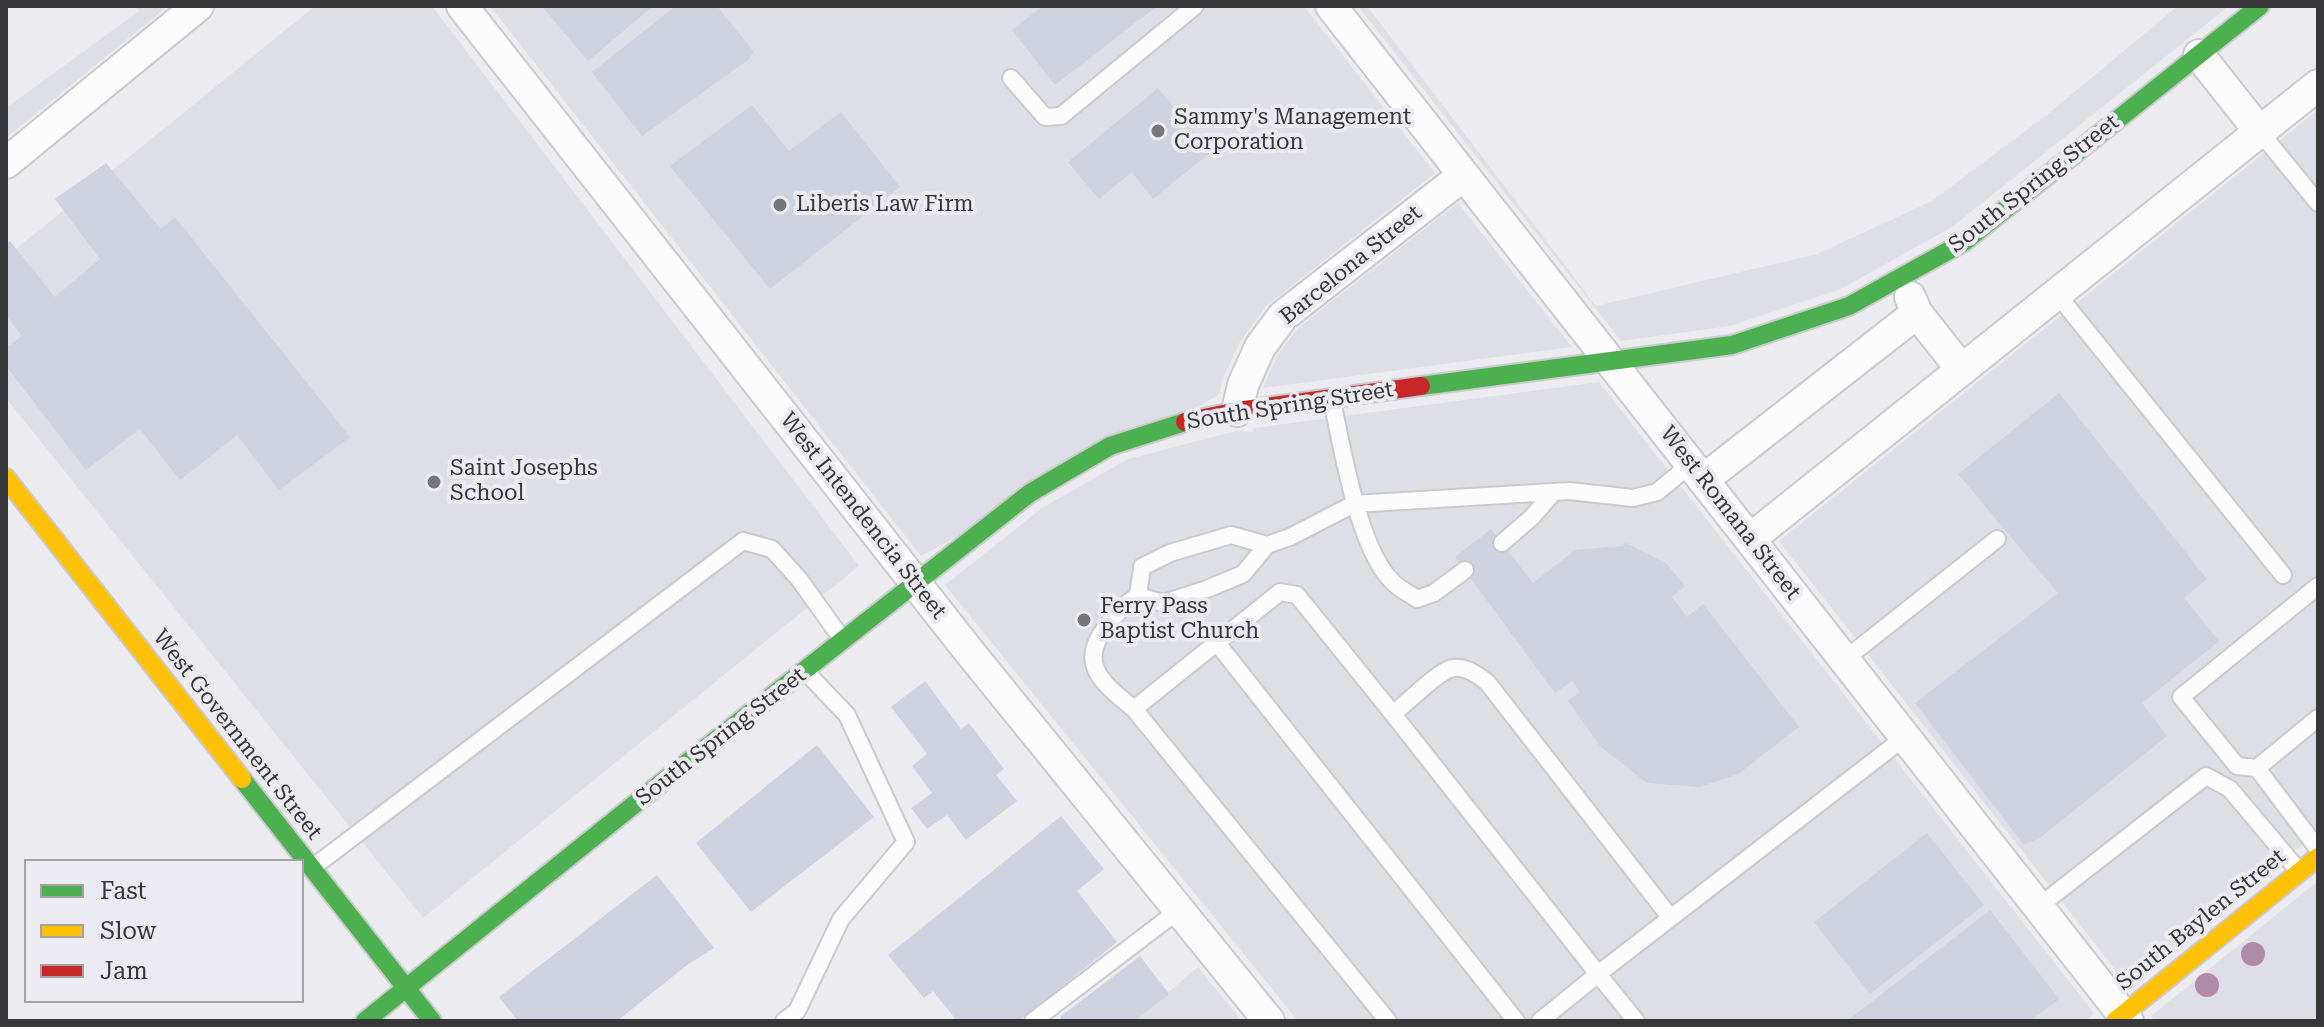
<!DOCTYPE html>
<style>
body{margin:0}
#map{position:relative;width:2324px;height:1027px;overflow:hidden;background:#ececf0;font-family:"Roboto Serif",serif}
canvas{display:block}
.frame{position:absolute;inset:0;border:8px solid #373739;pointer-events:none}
.legend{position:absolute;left:24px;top:859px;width:280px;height:144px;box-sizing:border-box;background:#ebebf1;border:2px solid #a3a3a7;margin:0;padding:10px 14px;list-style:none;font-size:24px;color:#373739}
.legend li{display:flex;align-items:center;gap:16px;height:40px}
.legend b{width:40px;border:2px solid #a3a3a7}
</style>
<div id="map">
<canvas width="2324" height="1027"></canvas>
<div class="frame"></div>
<ul class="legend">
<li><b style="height:10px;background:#4caf50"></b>Fast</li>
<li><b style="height:10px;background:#ffc107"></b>Slow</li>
<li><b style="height:10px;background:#c62828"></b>Jam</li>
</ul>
</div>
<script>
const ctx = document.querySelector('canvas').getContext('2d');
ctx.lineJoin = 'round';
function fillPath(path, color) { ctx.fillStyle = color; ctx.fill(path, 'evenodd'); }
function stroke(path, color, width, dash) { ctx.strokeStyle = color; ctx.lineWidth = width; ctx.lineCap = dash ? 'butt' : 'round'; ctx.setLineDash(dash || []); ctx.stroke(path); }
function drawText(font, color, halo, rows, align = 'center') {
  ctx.font = font + ' "Roboto Serif",serif'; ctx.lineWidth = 8; ctx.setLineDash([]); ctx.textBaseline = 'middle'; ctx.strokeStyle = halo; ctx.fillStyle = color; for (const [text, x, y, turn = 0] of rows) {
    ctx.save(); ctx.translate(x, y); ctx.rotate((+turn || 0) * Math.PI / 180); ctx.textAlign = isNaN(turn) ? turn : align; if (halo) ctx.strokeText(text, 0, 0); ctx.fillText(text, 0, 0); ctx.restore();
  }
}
fillPath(new Path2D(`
 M 136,6 L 168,6 L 6,138 L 6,108 L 139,11 Z
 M 315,6 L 432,6 L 859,566 L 423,918 L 6,398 L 6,257 Z
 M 490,6 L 1304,6 L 1435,173 L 1266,306 L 1240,342 L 1223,379 L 1219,395 L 921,556 Z
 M 1358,6 L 1367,6 L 1596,306 L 1817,254 L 1932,201 L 2048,114 L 2178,6 L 2229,6 L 1952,227 L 1841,289 L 1730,326 L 1621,341 Z
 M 2318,110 L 2318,832 L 2128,986 L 1779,541 Z
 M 1458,203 L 1572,347 L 1263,388 L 1278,354 L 1298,328 Z
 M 1599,382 L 2094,1013 L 2085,1021 L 1298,1021 L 945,585 L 1042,508 L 1128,459 L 1236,431 L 1253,432 L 1254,428 Z
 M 2318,881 L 2318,1021 L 2155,1021 L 2151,1016 Z
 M 1198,967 L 1242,1021 L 1134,1021 Z`), '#dedee7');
fillPath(new Path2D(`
 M 542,6 L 653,6 L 588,61 Z
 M 676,6 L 717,6 L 754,52 L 748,60 L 642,136 L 592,72 Z
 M 1043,6 L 1157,6 L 1055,85 L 1012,30 Z
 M 1158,88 L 1211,152 L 1153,199 L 1132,172 L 1099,199 L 1068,162 Z
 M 752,105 L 789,151 L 841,112 L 900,187 L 770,289 L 670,166 Z
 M 106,163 L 161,229 L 175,217 L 350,437 L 279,490 L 237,435 L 180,480 L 140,429 L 86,470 L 6,366 L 6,348 L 22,336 L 6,315 L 6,244 L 10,241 L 55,297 L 100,259 L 55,199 Z
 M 2059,393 L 2207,579 L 2184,598 L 2219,641 L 2142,703 L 2167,736 L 2041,837 L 2024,845 L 1915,703 L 2058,593 L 1958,474 Z
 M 1491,529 L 1533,583 L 1575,550 L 1623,546 L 1626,543 L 1666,563 L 1685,586 L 1672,597 L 1687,617 L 1703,604 L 1799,727 L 1738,774 L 1700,787 L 1647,783 L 1600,746 L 1568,701 L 1580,692 L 1572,681 L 1555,693 L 1455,557 Z
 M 925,681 L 961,729 L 969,723 L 1004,769 L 996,775 L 1017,801 L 966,840 L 947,815 L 927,829 L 911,808 L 932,793 L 912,766 L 927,754 L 891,707 Z
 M 817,745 L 874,817 L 751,912 L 696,843 Z
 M 1061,816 L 1104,869 L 1077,891 L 1117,942 L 1019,1021 L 957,1021 L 933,991 L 924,998 L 888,955 Z
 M 1927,833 L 1984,905 L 1870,994 L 1814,922 Z
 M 657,875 L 714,948 L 687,965 L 617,1021 L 518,1021 L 499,997 Z
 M 1990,910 L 2059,999 L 2030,1021 L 1847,1021 Z
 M 1140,956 L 1169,994 L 1134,1021 L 1063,1021 L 1060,1017 Z`), '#cdd2de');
const lane = new Path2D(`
 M 1011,78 L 1045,117 L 1061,116 L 1195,6
 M 2260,132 L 2318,203
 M 2057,294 L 2283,575
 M 1332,400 C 1342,447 1359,555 1396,585 C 1402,590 1410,594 1417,599 L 1434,593 L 1465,570
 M 1502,543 L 1532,517 L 1553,493
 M 2318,586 L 2181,697 L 2237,766 L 2257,768 L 2318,718
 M 1138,596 L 1163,603 L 1207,589 L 1243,574 L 1267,545
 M 1217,643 L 1516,1021
 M 1844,660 L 1997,539
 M 1134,709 C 1105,685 1076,665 1106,627 C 1116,614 1124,604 1138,596 L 1142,567 L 1170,553 L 1231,535 L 1267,545 L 1290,537 L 1354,504 L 1569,491 L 1633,498 L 1657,492 L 1691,464
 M 2257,768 L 2318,849
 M 312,868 L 743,541 L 772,549 L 799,579 L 842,639
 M 2038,907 L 2206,776 L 2230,789 L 2298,870
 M 1670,917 L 1487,682 C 1477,675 1466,666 1453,668 C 1439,670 1406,704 1393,714 L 1598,974 L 1905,737
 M 784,1021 L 797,1011 L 841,919 L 906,842 L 847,715 L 806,672
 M 1033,1021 L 1179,910
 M 1388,1021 L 1134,709 L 1280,592 L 1297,595 L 1393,714
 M 1540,1021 L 1598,974 L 1636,1021`);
const street = new Path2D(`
 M 462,6 L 968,650 L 1269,1021
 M 1331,6 L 2128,1021
 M 2199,55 L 2260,132
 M 6,163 L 198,6
 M 1910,297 L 1917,313 L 1962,370
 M 1237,411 L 1243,385 L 1260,347 L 1283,316 L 1464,175
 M 1703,480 L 1917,313
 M 1750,539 L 2318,85`);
const fast = new Path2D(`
 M 1421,386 L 1732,345 L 1849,306 L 1964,242 L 2260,6
 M 242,779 L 432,1021
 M 365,1021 L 651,791 L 1030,493 L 1110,446 L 1185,422`);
const slow = new Path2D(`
 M 6,478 L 242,779
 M 2115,1021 L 2318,857`);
const jam = new Path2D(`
 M 1185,422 L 1237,411 L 1421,386`);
stroke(lane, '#cacacd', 20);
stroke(street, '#cacacd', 34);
stroke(fast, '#cacacd', 22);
stroke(slow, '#cacacd', 22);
stroke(jam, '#cacacd', 22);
stroke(lane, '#fcfcfd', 16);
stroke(street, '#fcfcfd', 30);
stroke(fast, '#4caf50', 18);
stroke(slow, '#ffc107', 18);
stroke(jam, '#c62828', 18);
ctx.fillStyle = '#b08ba8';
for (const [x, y] of [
 [2253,954],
 [2207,985]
]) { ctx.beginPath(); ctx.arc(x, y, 12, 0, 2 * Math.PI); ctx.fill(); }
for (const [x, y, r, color] of [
 [1158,131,8,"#767679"],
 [780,205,8,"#767679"],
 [434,482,8,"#767679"],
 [1084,620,8,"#767679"]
]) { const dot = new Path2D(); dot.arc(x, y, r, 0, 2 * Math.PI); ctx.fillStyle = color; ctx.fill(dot); stroke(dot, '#ebebf1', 3); }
drawText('22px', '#373739', '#ebebf1', [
 ["Sammy's Management",1174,118],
 ["Corporation",1174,143],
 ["Liberis Law Firm",796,205],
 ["Saint Josephs",450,469],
 ["School",450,494],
 ["Ferry Pass",1100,607],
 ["Baptist Church",1100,632]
], 'left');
drawText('22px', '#373739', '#ebebf1', [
 ["South Spring Street",2034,184,-38],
 ["Barcelona Street",1351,265,-39],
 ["South Spring Street",1290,406,-9],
 ["West Romana Street",1730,513,52],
 ["West Intendencia Street",863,516,52],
 ["West Government Street",237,735,52],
 ["South Spring Street",721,737,-38],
 ["South Baylen Street",2201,920,-39]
]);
</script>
